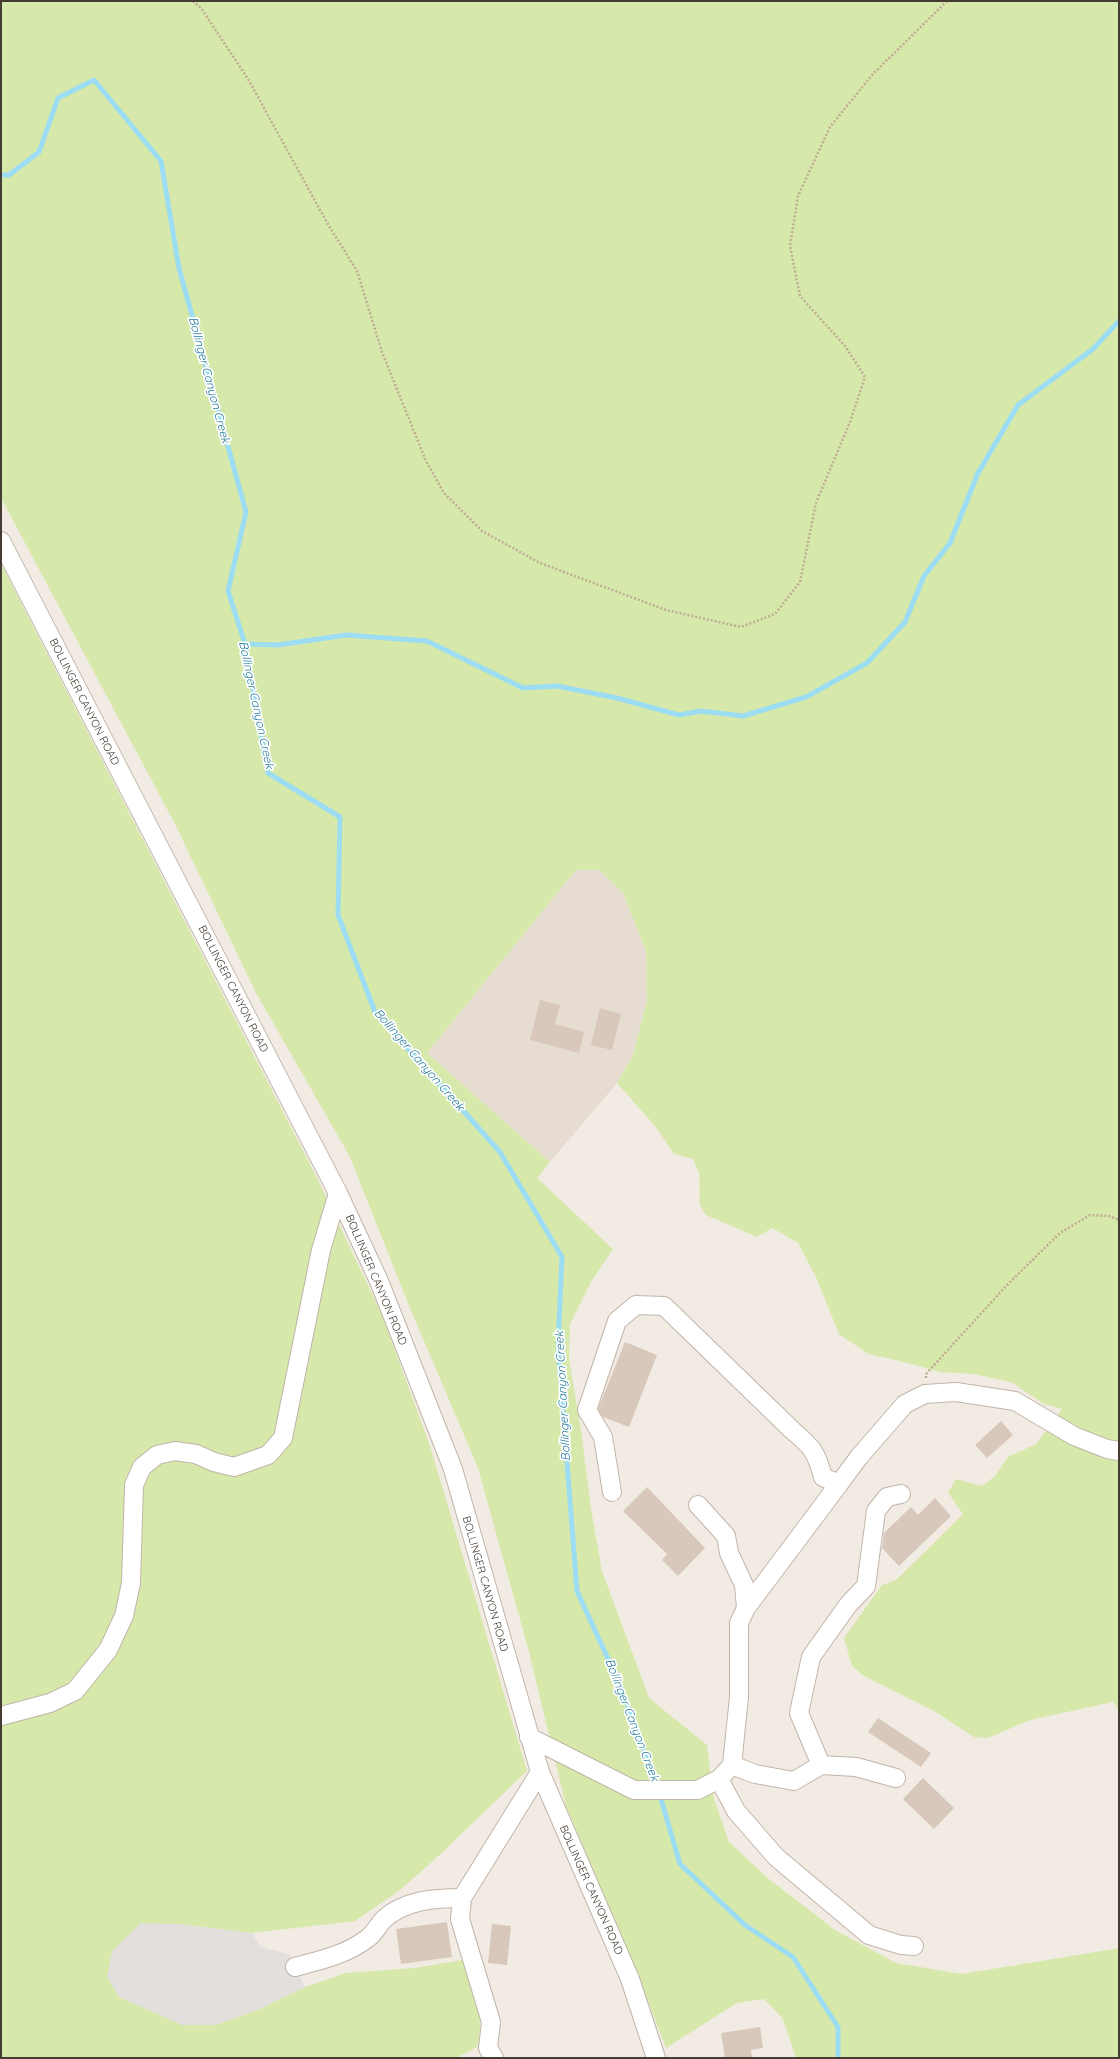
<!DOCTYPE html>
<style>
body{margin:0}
#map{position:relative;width:1120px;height:2059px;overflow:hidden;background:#f2ebe3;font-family:Quicksand,sans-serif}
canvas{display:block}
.frame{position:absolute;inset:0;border:2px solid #443b33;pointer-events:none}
</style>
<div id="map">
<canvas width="1120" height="2059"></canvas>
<div class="frame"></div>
</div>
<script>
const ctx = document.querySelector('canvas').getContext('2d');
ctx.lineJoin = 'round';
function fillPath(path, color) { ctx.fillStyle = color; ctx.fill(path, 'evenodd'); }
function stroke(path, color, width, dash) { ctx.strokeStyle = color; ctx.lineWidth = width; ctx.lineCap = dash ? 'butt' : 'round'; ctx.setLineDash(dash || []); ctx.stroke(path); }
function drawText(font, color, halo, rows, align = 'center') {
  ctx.font = font + ' Quicksand,sans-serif'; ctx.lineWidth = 3.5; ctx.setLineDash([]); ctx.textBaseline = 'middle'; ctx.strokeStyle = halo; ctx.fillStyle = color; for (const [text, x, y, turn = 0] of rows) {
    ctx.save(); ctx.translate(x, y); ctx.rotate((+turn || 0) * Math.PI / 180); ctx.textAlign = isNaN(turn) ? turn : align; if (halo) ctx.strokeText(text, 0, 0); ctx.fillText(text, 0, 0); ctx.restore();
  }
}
fillPath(new Path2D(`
 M 576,870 L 599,870 L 623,893 L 646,951 L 647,1000 L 633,1055 L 617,1083 L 550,1162 L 427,1053 Z`), '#e7dcd1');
fillPath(new Path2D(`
 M 1,1 L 1119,1 L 1119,1710 L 1113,1702 L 1030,1720 L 988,1738 L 974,1737 L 934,1711 L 864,1676 L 852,1666 L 844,1638 L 882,1585 L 896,1580 L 963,1514 L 948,1493 L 956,1479 L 982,1486 L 995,1476 L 1008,1457 L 1036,1444 L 1062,1409 L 1044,1404 L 1011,1382 L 974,1374 L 940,1372 L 896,1360 L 868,1354 L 839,1334 L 816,1277 L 798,1243 L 772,1228 L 757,1237 L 706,1215 L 700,1205 L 699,1173 L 693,1159 L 674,1154 L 656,1127 L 617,1083 L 633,1055 L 647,1000 L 646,951 L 623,893 L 599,870 L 576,870 L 427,1053 L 550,1162 L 537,1178 L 613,1249 L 591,1282 L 570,1324 L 569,1359 L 581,1430 L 591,1509 L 602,1571 L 649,1698 L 707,1745 L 714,1799 L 729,1842 L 769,1879 L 835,1930 L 896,1963 L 962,1974 L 1119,1948 L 1119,2058 L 796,2058 L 783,2019 L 764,1999 L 737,2003 L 666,2048 L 636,1970 L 566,1806 L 529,1652 L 478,1468 L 407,1301 L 350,1157 L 256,993 L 175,824 L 1,498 Z
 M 1,564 L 318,1180 L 382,1315 L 430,1446 L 527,1771 L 433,1861 L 400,1890 L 355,1921 L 252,1933 L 178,1924 L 182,2025 L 215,2025 L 257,2010 L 305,1987 L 346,1973 L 415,1968 L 462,1960 C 476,1985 485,2019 477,2047 L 456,2058 L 1,2058 Z`), '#d6e9aa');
fillPath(new Path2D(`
 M 141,1923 L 178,1924 L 252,1933 L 261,1947 L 289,1954 L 305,1987 L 257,2010 L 215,2025 L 182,2025 L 119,1997 L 107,1977 L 112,1951 Z`), '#e3dfdc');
stroke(new Path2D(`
 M 1,175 L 9,175 L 39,152 L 58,98 L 94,80 L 161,161 L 179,268 L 246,512 L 228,591 L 245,644 L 268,773 L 340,817 L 338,915 L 375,1012 L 500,1152 L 562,1257 L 558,1346 L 577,1591 L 620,1685 L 658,1789 L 680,1864 L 745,1925 L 793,1957 L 838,2027 L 838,2058
 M 245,644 L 278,645 L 346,635 L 427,641 L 523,688 L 557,686 L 617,698 L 679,715 L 701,711 L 743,716 L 806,697 L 867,663 L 905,622 L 924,576 L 950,543 L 978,473 L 1018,405 L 1093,349 L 1119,321`), '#9cddf3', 5);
fillPath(new Path2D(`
 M 540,1000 L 560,1005 L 555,1024 L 584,1032 L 579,1053 L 530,1040 Z
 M 600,1008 L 621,1014 L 612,1050 L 591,1045 Z
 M 625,1342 L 657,1355 L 629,1427 L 603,1417 L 598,1409 Z
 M 1001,1421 L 1013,1435 L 987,1458 L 975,1445 Z
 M 647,1487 L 705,1548 L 678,1576 L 662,1560 L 667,1554 L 623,1511 Z
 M 935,1498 L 951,1516 L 899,1566 L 882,1548 L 884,1533 L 911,1507 L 918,1515 Z
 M 878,1718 L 931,1753 L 921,1767 L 868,1732 Z
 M 923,1778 L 954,1808 L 934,1829 L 903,1799 Z
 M 447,1922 L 452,1957 L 401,1964 L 396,1929 Z
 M 492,1924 L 511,1926 L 507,1965 L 488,1963 Z
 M 760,2027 L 763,2048 L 751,2050 L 752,2058 L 725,2058 L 721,2033 Z`), '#d7c8bb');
const minor = new Path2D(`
 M 1,541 L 338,1193 L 379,1281 L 453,1469 L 540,1772 L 630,1979 L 656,2058
 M 612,1492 L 603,1437 L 587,1410 L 617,1321 L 636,1305 L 664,1306 L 792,1430 C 812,1447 816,1451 823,1477 L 839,1484 L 859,1457 L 905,1404 L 925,1394 L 956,1392 L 1015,1401 L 1074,1436 L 1107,1449 L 1119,1451
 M 746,1608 L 839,1484
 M 1,1716 L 50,1703 L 75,1691 L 108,1650 L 124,1616 L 131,1583 L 134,1485 L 142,1467 L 157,1455 L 175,1451 L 196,1454 L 214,1462 L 234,1467 L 268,1455 L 283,1438 L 321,1250 L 338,1193
 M 529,1737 L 634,1790 L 698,1790 L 719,1779 L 732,1765 L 739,1697 L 739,1623 L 746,1608 L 744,1585 L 729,1553 L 726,1536 L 698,1505
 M 732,1765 L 755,1774 L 794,1781 L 821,1765 L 856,1767 L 896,1778
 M 821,1765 L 799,1713 L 811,1657 L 848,1605 L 866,1586 L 876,1511 L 887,1497 L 901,1494
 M 719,1779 L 736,1811 L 776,1857 L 869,1935 L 901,1945 L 914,1946
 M 295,1967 C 321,1960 346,1955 368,1938 C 375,1933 378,1925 384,1919 C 405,1900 435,1898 462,1898
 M 494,2058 L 488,2048 L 491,2022 L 460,1919 L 462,1898 L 540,1772`);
stroke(minor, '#c1b5a9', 20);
stroke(new Path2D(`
 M 193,1 L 201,8 L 248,79 L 329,226 L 357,271 L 382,352 L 426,461 L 444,493 L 482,531 L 540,563 L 666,610 L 741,627 L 775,614 L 800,582 L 816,503 L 850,422 L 865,377 L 845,346 L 800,296 L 790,246 L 798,196 L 830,127 L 873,74 L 947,1
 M 926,1378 L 926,1374 L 1008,1284 L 1060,1233 L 1090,1215 L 1109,1216 L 1119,1220`), '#c0ab96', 2.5, [2, 2]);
stroke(minor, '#fff', 18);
drawText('11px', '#443b33', '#fff', [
 ["BOLLINGER CANYON ROAD",84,702,63],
 ["BOLLINGER CANYON ROAD",233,989,63],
 ["BOLLINGER CANYON ROAD",376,1280,67],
 ["BOLLINGER CANYON ROAD",485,1584,74],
 ["BOLLINGER CANYON ROAD",591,1890,66]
]);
drawText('italic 12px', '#257c9c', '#fff', [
 ["Bollinger Canyon Creek",209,380,75],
 ["Bollinger Canyon Creek",256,705,78],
 ["Bollinger Canyon Creek",419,1060,49],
 ["Bollinger Canyon Creek",563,1396,-93],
 ["Bollinger Canyon Creek",632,1720,69]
]);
</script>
